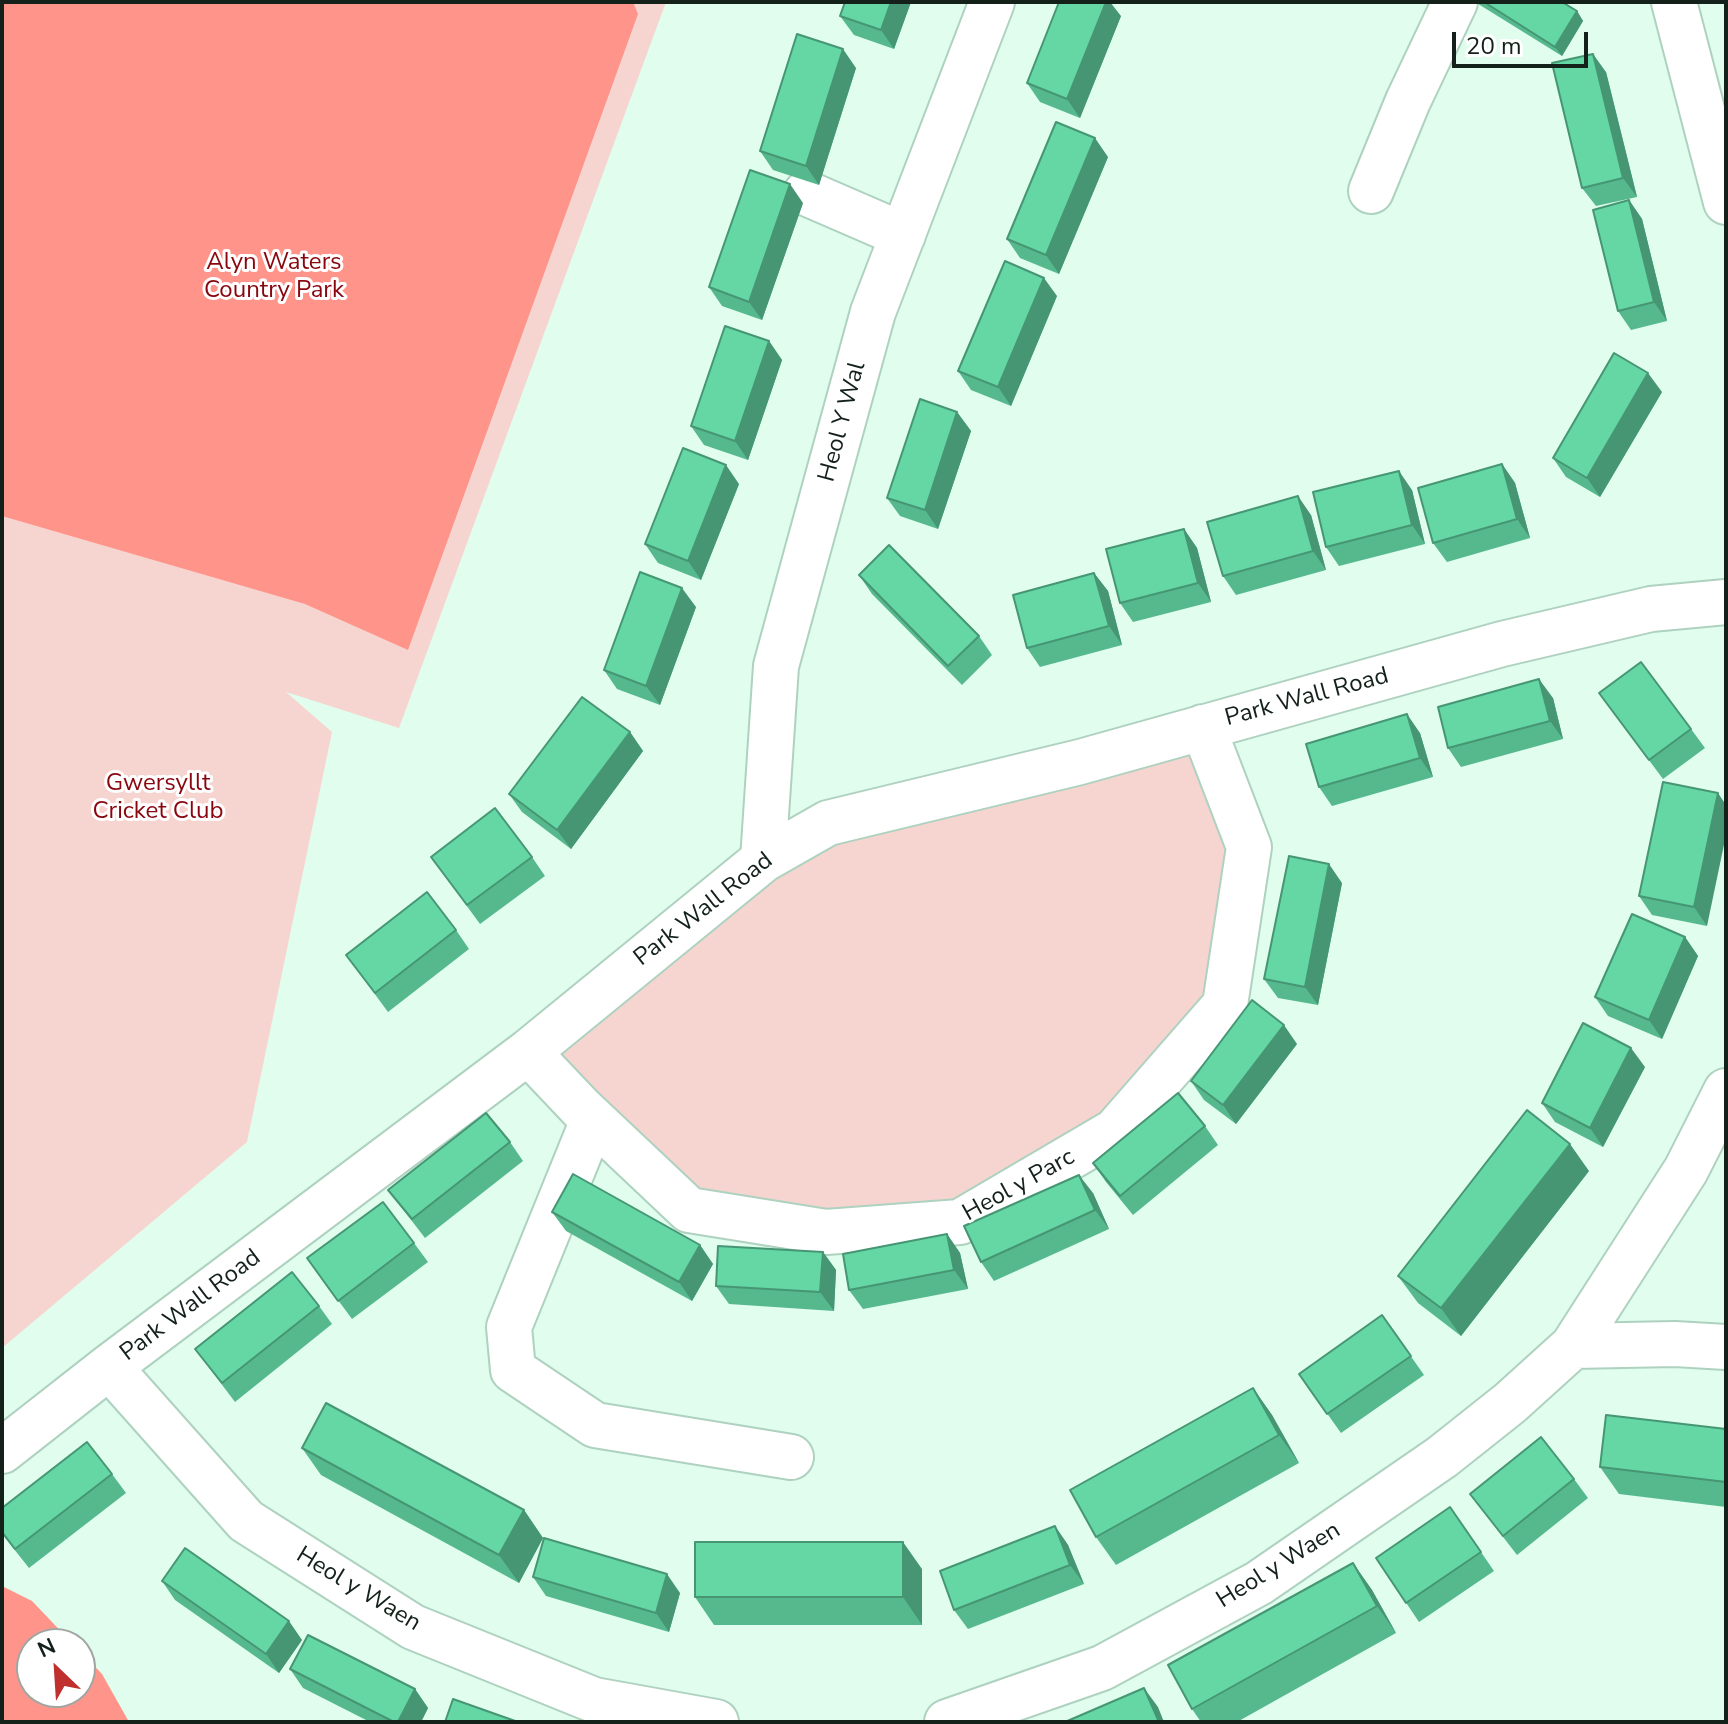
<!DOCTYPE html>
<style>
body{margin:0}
#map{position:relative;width:1728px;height:1724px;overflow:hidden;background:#e0fdee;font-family:"Nunito Sans",sans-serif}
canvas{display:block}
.frame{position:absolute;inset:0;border:4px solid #13211a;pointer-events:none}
.north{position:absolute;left:16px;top:1628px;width:80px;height:80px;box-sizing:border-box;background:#fff;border:2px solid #a1a6a3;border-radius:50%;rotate:335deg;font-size:22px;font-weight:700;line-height:32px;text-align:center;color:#13211a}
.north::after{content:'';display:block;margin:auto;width:28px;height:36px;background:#bf302e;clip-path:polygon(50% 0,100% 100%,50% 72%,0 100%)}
.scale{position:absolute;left:1452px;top:32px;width:136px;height:36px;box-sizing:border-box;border:4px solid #13211a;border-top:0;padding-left:10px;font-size:24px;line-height:28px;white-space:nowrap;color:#13211a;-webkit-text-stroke:6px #fff;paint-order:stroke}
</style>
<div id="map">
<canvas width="1728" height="1724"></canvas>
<div class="frame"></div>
<div class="north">N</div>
<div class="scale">20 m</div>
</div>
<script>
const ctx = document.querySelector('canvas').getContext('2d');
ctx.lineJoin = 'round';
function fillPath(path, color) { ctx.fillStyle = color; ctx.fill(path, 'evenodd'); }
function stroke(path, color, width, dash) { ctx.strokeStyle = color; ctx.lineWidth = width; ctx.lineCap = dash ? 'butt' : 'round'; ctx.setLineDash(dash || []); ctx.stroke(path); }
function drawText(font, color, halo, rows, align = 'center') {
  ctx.font = font + ' "Nunito Sans",sans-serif'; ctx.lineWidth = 6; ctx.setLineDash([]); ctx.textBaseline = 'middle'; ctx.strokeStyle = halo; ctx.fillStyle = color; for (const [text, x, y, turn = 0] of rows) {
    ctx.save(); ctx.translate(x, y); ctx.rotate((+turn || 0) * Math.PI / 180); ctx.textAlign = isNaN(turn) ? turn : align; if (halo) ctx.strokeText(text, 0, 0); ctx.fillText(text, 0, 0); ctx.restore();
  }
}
fillPath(new Path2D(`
 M 2,2 L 666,2 L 399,728 L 286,692 L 332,732 L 247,1142 L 2,1348 Z
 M 1203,727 L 1249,847 L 1225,1005 L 1115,1131 L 960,1222 L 689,1210 L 528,1052 L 763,860 Z`), '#f6d5d0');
fillPath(new Path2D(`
 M 2,2 L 633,2 L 638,14 L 408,650 L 305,604 L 2,516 Z
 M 2,1586 L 32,1601 L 73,1644 L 32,1644 L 32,1692 L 80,1692 L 80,1651 L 102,1674 L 129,1722 L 2,1722 Z`), '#fe948a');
const minor = new Path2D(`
 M 1674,2 L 1726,202
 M 1371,191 L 1408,101 L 1455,2
 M 806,193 L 903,235
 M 763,860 L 776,666 L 873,312 L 992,2
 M 528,1052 L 581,1108 L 689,1210 L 826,1232 L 960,1222 L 1115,1131 L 1225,1005 L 1249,847 L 1203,727
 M 593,1120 L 509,1327 L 513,1370 L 595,1425 L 791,1457
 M 1573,1346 L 1675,1344 L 1726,1347
 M 109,1367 L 246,1521 L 413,1627 L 594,1700 L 716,1722
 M 2,1451 L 109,1367 L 528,1052 L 763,860 L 828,823 L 1080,762 L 1502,644 L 1651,609 L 1726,602
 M 947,1722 L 1102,1668 L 1259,1583 L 1442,1457 L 1510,1403 L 1573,1346 L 1686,1170 L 1726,1091`);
stroke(minor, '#aed2bf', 48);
stroke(minor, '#fff', 44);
fillPath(new Path2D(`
 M 845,2 L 911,2 L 894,49 L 854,35 L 840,16 Z
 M 1475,2 L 1562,2 L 1577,11 L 1583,21 L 1562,56 Z
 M 1121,16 L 1080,118 L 1040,102 L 1027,83 Z
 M 856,68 L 819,185 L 773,170 L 760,151 Z
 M 1606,72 L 1637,197 L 1596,206 L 1582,188 Z
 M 1108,157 L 1059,274 L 1020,258 L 1007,239 Z
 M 1629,200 L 1642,219 L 1667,321 L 1631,330 L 1618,311 Z
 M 803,203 L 762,320 L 722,306 L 709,287 Z
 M 1057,296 L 1011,406 L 971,390 L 958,371 Z
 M 769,341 L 782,360 L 748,460 L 704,445 L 691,426 Z
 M 1662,392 L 1600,497 L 1566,477 L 1553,458 Z
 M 957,412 L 971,431 L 938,529 L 900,516 L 887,498 Z
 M 1502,464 L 1515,483 L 1530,538 L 1447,562 L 1433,543 Z
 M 739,484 L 701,580 L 658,563 L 645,544 Z
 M 1412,490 L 1425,544 L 1339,566 L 1326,547 Z
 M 1311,515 L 1326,570 L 1236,595 L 1223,576 Z
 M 1184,529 L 1197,548 L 1211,602 L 1133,622 L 1120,603 Z
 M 1094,573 L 1108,591 L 1122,645 L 1040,667 L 1027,648 Z
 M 859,575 L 979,636 L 992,655 L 962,685 L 872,594 Z
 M 696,607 L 660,705 L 617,689 L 604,670 Z
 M 1599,693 L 1691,729 L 1705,748 L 1663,779 Z
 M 1553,698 L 1563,739 L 1461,767 L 1448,748 Z
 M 630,732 L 643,751 L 571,849 L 522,812 L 509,794 Z
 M 1420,733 L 1433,777 L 1332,806 L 1319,787 Z
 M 1663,782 L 1707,926 L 1652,915 L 1639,896 Z
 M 431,857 L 532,857 L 545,876 L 480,924 Z
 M 1342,883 L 1318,1005 L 1278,998 L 1264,979 Z
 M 456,930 L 469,949 L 388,1012 L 346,955 Z
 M 1685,937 L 1698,956 L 1662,1039 L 1608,1016 L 1595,997 Z
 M 1297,1044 L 1236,1124 L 1204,1100 L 1191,1081 Z
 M 1645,1067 L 1603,1147 L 1555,1122 L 1542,1103 Z
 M 1205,1126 L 1218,1145 L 1133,1215 L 1106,1182 L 1093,1163 Z
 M 510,1142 L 523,1161 L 425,1238 L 388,1190 Z
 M 1589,1171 L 1461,1336 L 1418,1303 L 1398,1276 Z
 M 1093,1193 L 1109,1229 L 994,1281 L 981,1262 Z
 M 552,1212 L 700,1245 L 713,1264 L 692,1301 L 566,1231 Z
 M 947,1234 L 960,1253 L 968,1289 L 863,1309 L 849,1290 Z
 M 414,1243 L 428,1262 L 352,1319 L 307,1258 Z
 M 823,1252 L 836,1270 L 834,1311 L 729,1304 L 716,1286 Z
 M 319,1306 L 332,1324 L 235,1402 L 195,1349 Z
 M 1382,1315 L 1424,1375 L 1341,1433 L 1299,1374 Z
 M 1253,1388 L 1272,1415 L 1299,1463 L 1116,1565 L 1096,1537 Z
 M 1726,1429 L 1726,1507 L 1619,1494 L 1600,1467 Z
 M 302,1448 L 524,1510 L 543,1538 L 519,1583 L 321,1475 Z
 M 112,1474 L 126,1493 L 29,1568 L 2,1534 L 2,1508 Z
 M 1574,1479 L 1588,1498 L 1517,1555 L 1470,1494 Z
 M 1450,1507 L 1494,1571 L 1419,1622 L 1376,1558 Z
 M 1055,1526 L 1068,1545 L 1084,1584 L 968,1629 L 954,1610 Z
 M 1353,1563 L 1372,1590 L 1396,1633 L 1237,1722 L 1201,1722 L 1192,1709 Z
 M 922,1569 L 922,1625 L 714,1625 L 695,1597 Z
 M 533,1577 L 680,1593 L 669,1632 L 546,1596 Z
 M 162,1581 L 302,1640 L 279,1673 L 175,1600 Z
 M 290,1669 L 415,1689 L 428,1708 L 421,1722 L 370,1722 L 303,1688 Z`), '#56b98e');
fillPath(new Path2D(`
 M 891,2 L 911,2 L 894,49 L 881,30 Z
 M 1106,2 L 1110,2 L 1121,16 L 1080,118 L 1067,99 Z
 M 1577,11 L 1583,21 L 1562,56 L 1555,47 Z
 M 843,49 L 856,68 L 819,185 L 806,166 Z
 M 1593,54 L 1606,72 L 1637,197 L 1623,178 Z
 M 1095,138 L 1108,157 L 1059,274 L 1046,255 Z
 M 790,184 L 803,203 L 762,320 L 749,302 Z
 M 1629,200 L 1642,219 L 1667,321 L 1654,302 Z
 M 1044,278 L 1057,296 L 1011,406 L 998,387 Z
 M 769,341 L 782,360 L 748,460 L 735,441 Z
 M 1648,373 L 1662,392 L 1600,497 L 1587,478 Z
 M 957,412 L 971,431 L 938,529 L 925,510 Z
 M 1502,464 L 1515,483 L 1530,538 L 1517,519 Z
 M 726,465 L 739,484 L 701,580 L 688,561 Z
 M 1399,471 L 1412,490 L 1425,544 L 1412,525 Z
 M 1298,496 L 1311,515 L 1326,570 L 1313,551 Z
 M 1184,529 L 1197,548 L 1211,602 L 1198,583 Z
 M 1094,573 L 1108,591 L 1122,645 L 1109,626 Z
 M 682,588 L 696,607 L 660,705 L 646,686 Z
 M 1539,679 L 1553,698 L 1563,739 L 1550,721 Z
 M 1407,714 L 1420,733 L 1433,777 L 1420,758 Z
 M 630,732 L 643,751 L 571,849 L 557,830 Z
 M 1718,793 L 1726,805 L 1726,835 L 1707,926 L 1694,907 Z
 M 1329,864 L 1342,883 L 1318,1005 L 1305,987 Z
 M 1685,937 L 1698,956 L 1662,1039 L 1649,1020 Z
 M 1284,1025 L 1297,1044 L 1236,1124 L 1223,1105 Z
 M 1631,1048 L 1645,1067 L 1603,1147 L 1590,1128 Z
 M 1570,1144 L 1589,1171 L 1461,1336 L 1441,1308 Z
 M 1079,1175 L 1093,1193 L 1109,1229 L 1095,1210 Z
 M 947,1234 L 960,1253 L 968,1289 L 954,1270 Z
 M 700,1245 L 713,1264 L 692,1301 L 679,1282 Z
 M 823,1252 L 836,1270 L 834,1311 L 820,1292 Z
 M 1253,1388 L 1272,1415 L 1299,1463 L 1279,1435 Z
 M 524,1510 L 543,1538 L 519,1583 L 499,1555 Z
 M 1055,1526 L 1068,1545 L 1084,1584 L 1070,1565 Z
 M 903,1542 L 922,1569 L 922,1625 L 903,1597 Z
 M 1353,1563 L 1372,1590 L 1396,1633 L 1377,1606 Z
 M 667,1574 L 680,1593 L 669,1632 L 656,1613 Z
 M 289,1621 L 302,1640 L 279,1673 L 266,1654 Z
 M 1144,1688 L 1158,1707 L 1164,1722 L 1159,1722 Z
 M 415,1689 L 428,1708 L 421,1722 L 398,1722 Z`), '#469674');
const building = new Path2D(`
 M 845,2 L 891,2 L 881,30 L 840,16 Z
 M 1059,2 L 1106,2 L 1067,99 L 1027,83 Z
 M 1484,2 L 1562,2 L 1577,11 L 1555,47 Z
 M 797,34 L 843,49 L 806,166 L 760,151 Z
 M 1593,54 L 1623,178 L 1582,188 L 1552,63 Z
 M 1056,122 L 1095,138 L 1046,255 L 1007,239 Z
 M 750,170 L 790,184 L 749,302 L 709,287 Z
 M 1629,200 L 1654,302 L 1618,311 L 1593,210 Z
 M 1005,261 L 1044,278 L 998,387 L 958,371 Z
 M 725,326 L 769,341 L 735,441 L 691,426 Z
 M 1614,353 L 1648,373 L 1587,478 L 1553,458 Z
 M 920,399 L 957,412 L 925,510 L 887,498 Z
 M 683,448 L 726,465 L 688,561 L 645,544 Z
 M 1502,464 L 1517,519 L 1433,543 L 1418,488 Z
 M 1399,471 L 1412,525 L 1326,547 L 1313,492 Z
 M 1298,496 L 1313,551 L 1223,576 L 1207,522 Z
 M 1184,529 L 1198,583 L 1120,603 L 1106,549 Z
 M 889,545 L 979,636 L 948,666 L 859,575 Z
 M 640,572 L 682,588 L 646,686 L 604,670 Z
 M 1094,573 L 1109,626 L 1027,648 L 1013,595 Z
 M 1641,662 L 1691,729 L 1649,760 L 1599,693 Z
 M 1539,679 L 1550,721 L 1448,748 L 1438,707 Z
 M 582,697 L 630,732 L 557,830 L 509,794 Z
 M 1407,714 L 1420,758 L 1319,787 L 1306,744 Z
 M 1663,782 L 1718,793 L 1694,907 L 1639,896 Z
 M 495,808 L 532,857 L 467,905 L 431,857 Z
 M 1289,856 L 1329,864 L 1305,987 L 1264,979 Z
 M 427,892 L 456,930 L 375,993 L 346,955 Z
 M 1632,914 L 1685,937 L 1649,1020 L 1595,997 Z
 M 1252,1000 L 1284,1025 L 1223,1105 L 1191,1081 Z
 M 1583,1023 L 1631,1048 L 1590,1128 L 1542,1103 Z
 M 1178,1093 L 1205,1126 L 1120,1196 L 1093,1163 Z
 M 1527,1110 L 1570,1144 L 1441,1308 L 1398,1276 Z
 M 486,1113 L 510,1142 L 412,1219 L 388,1190 Z
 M 573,1174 L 700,1245 L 679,1282 L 552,1212 Z
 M 1079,1175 L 1095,1210 L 981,1262 L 964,1226 Z
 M 383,1202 L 414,1243 L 338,1301 L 307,1258 Z
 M 947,1234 L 954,1270 L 849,1290 L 843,1254 Z
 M 718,1246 L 823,1252 L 820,1292 L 716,1286 Z
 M 292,1272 L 319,1306 L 222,1383 L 195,1349 Z
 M 1382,1315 L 1411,1356 L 1327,1414 L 1299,1374 Z
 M 1253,1388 L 1279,1435 L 1096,1537 L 1070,1490 Z
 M 326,1403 L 524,1510 L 499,1555 L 302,1448 Z
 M 1606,1415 L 1726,1429 L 1726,1482 L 1600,1467 Z
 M 1541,1437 L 1574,1479 L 1503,1536 L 1470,1494 Z
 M 87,1442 L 112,1474 L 15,1549 L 2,1532 L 2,1508 Z
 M 1450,1507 L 1481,1552 L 1406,1603 L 1376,1558 Z
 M 1055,1526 L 1070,1565 L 954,1610 L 940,1571 Z
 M 544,1538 L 667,1574 L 656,1613 L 533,1577 Z
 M 695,1542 L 903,1542 L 903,1597 L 695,1597 Z
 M 185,1548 L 289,1621 L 266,1654 L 162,1581 Z
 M 1353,1563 L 1377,1606 L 1192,1709 L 1168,1665 Z
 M 308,1635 L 415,1689 L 398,1722 L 394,1722 L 290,1669 Z
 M 1144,1688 L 1159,1722 L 1065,1722 Z
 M 453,1699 L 518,1722 L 445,1722 Z`);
fillPath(building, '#64d7a5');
stroke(building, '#469674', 2);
drawText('24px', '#89060f', '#fff', [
 ["Alyn Waters",274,263],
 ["Country Park",274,291],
 ["Gwersyllt",158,784],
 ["Cricket Club",158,812]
]);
drawText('24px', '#13211a', '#fff', [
 ["Heol Y Wal",843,422,-75],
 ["Park Wall Road",1307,698,-15],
 ["Park Wall Road",704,910,-38],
 ["Heol y Parc",1019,1186,-29],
 ["Park Wall Road",191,1306,-37],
 ["Heol y Waen",1279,1566,-32],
 ["Heol y Waen",358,1590,31]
]);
</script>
